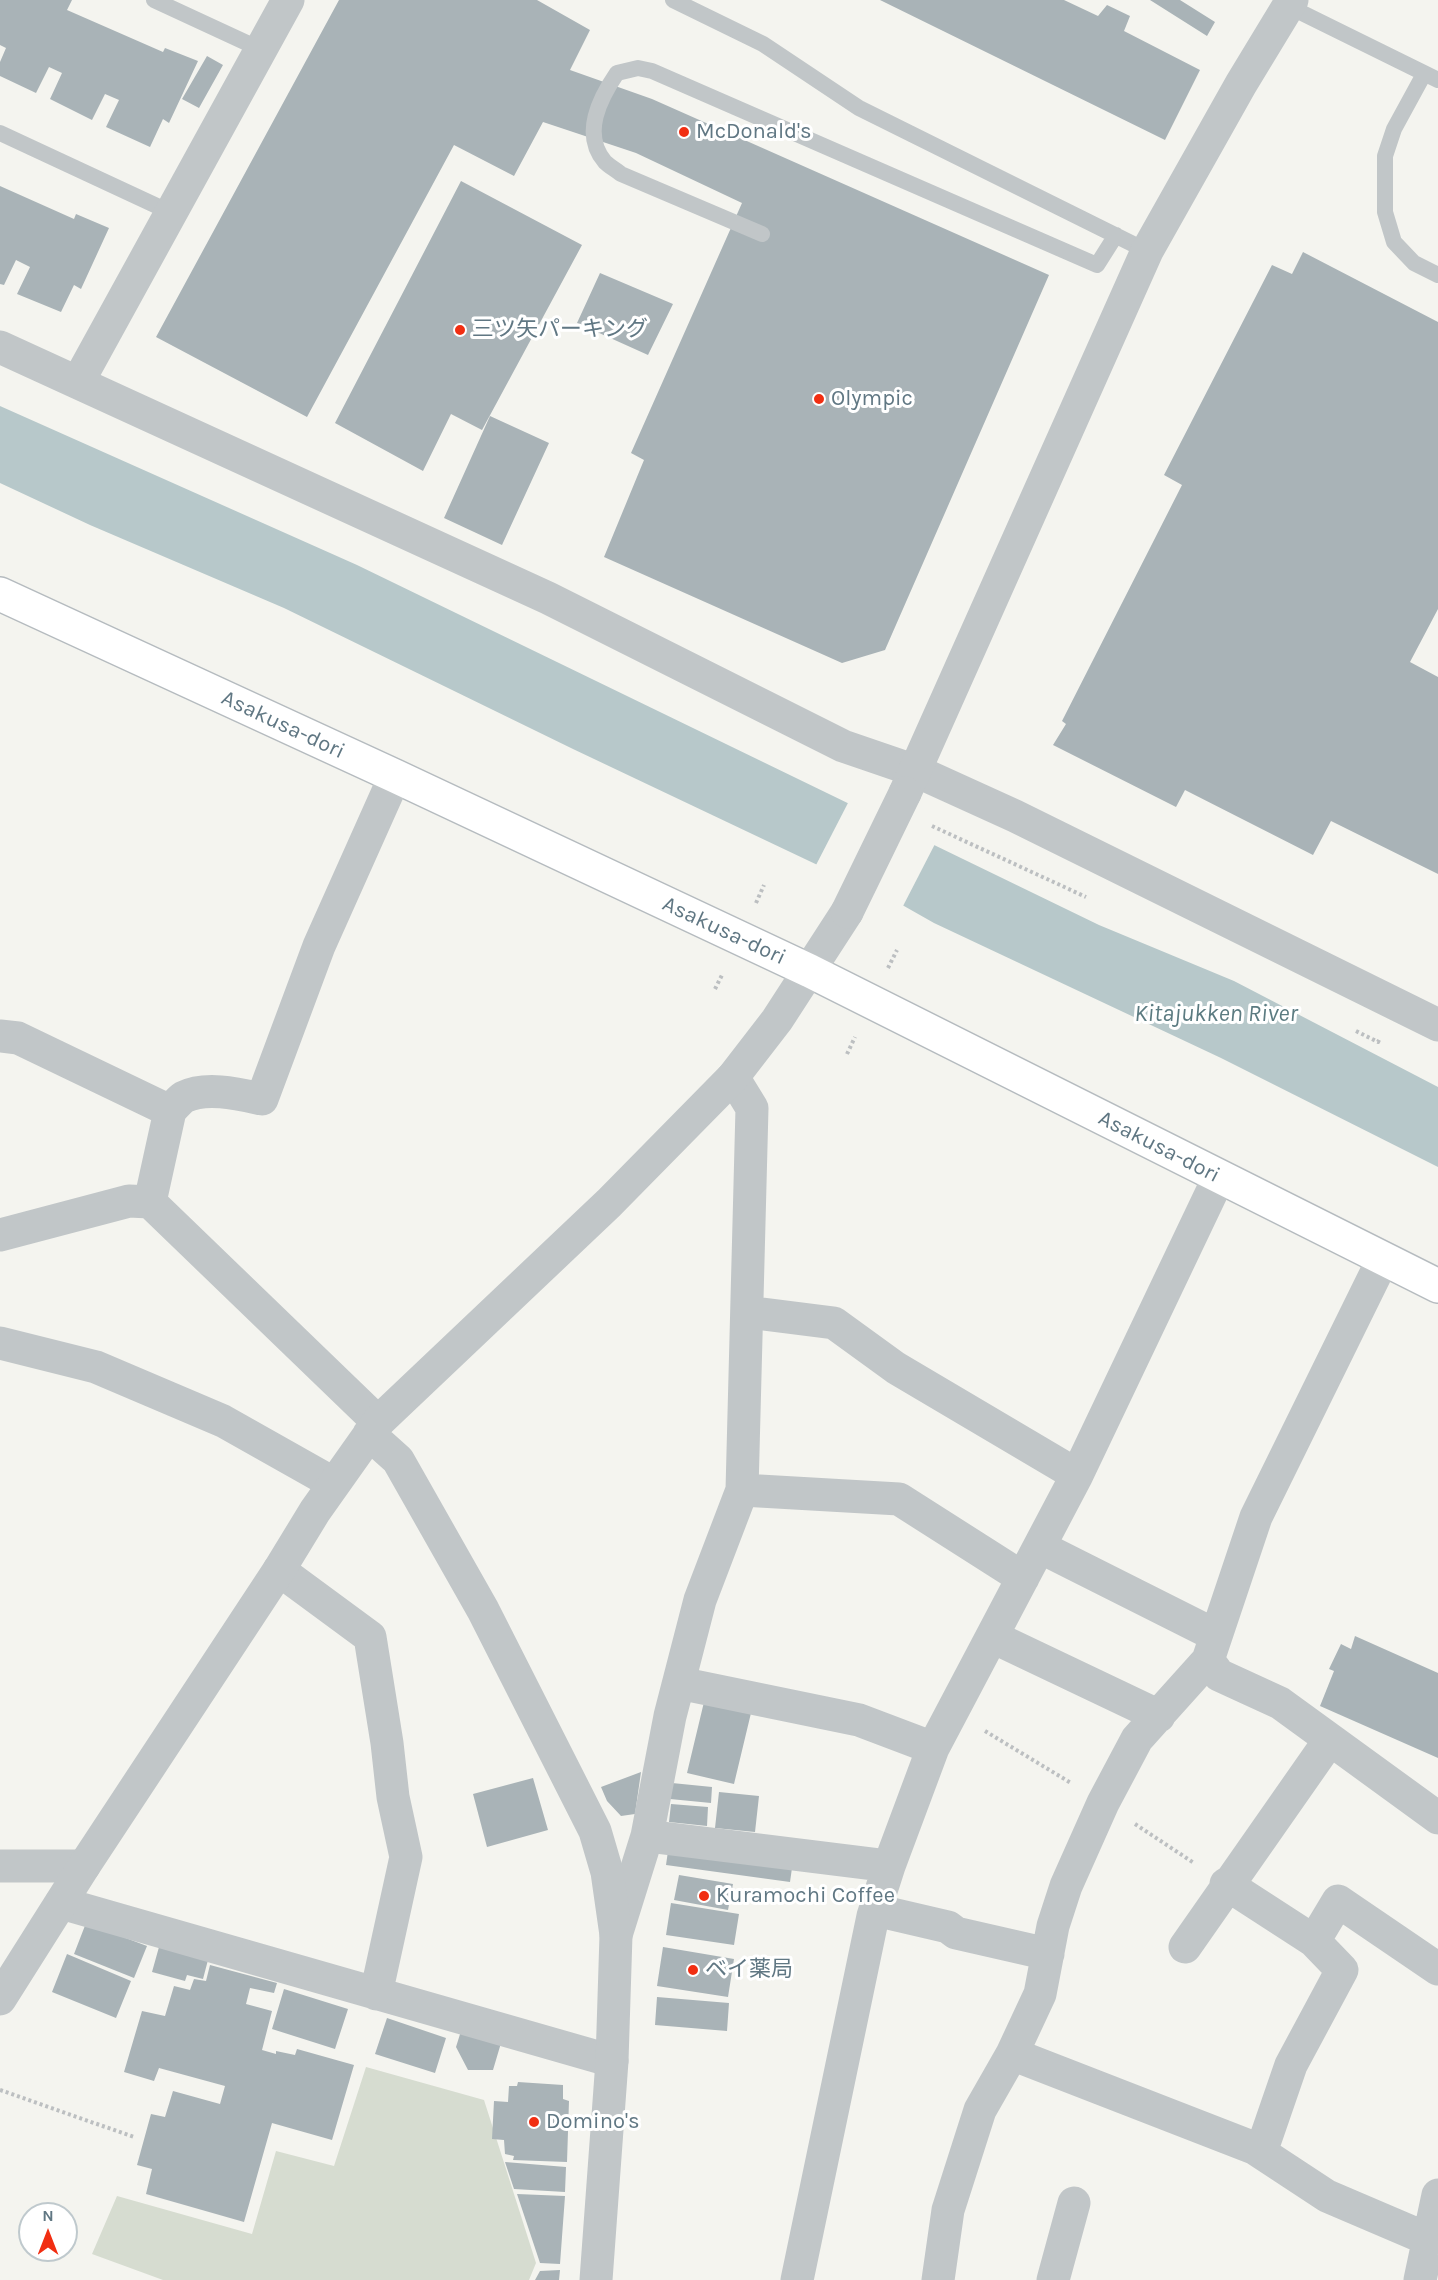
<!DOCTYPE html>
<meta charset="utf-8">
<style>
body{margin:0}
#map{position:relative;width:1438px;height:2280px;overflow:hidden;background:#f4f4ef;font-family:Karla,sans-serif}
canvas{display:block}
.north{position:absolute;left:18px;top:2202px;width:60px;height:60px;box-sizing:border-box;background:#fff;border:2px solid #bfc9cd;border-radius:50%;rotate:0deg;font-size:16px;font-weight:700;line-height:24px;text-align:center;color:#607783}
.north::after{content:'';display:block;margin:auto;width:21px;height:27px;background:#f12e12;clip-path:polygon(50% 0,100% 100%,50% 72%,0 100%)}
</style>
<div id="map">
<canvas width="1438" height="2280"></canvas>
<div class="north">N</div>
</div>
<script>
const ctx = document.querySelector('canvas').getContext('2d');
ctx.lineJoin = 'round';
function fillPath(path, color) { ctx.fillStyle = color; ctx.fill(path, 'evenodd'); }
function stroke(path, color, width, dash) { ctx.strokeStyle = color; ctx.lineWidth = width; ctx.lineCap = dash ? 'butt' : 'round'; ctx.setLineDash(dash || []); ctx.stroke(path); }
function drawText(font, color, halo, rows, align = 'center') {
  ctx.font = font + ' Karla,"Noto Sans JP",sans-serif'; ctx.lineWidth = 6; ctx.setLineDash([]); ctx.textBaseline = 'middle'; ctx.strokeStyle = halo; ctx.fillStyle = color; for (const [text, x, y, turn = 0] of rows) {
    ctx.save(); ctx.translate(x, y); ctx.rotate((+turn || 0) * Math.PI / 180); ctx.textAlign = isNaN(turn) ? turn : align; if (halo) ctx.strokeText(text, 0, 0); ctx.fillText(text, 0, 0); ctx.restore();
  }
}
fillPath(new Path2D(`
 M 366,2067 L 484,2100 L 536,2263 L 529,2280 L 163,2280 L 92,2254 L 117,2196 L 252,2234 L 276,2151 L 334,2166 Z`), '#d6dcd0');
fillPath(new Path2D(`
 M 0,406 L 357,565 L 1099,925 L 1234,981 L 1438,1087 L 1438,1167 L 1221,1058 L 934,923 L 904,906 L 573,749 L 284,608 L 90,525 L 0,483 Z`), '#b7c8ca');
fillPath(new Path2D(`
 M 849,801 L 936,842 L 902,908 L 815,867 Z`), '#f4f4ef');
fillPath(new Path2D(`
 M 0,0 L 72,0 L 67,10 L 163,52 L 165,48 L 198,61 L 169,123 L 163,119 L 150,147 L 106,127 L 119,100 L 105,94 L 92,120 L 50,99 L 62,73 L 49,67 L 36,93 L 0,76 L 0,62 L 6,48 L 0,45 Z
 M 339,0 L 537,0 L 590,30 L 570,70 L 652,99 L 1049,275 L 885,650 L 842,663 L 604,557 L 644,460 L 631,453 L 742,203 L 636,153 L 543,122 L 514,176 L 454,145 L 307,417 L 156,337 Z
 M 880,0 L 1064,0 L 1098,16 L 1107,5 L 1130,16 L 1124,31 L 1200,70 L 1165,140 Z
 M 1150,0 L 1180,0 L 1215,22 L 1207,36 Z
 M 207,56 L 223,65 L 199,108 L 182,99 Z
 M 461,181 L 582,245 L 482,430 L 451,414 L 423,471 L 335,423 Z
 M 0,186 L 74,219 L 76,214 L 109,228 L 81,289 L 74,285 L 61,312 L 17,294 L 30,267 L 16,260 L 4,285 L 0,284 Z
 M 1303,252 L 1438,322 L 1438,609 L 1410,662 L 1438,677 L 1438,874 L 1331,821 L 1313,855 L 1185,790 L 1176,807 L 1053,745 L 1066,724 L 1062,721 L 1182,485 L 1164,475 L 1272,265 L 1292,274 Z
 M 600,273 L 673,304 L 648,355 L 577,323 Z
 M 490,416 L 549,443 L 502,545 L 444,518 Z
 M 1355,1636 L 1438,1673 L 1438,1758 L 1320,1706 L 1334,1671 L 1329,1669 L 1341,1644 L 1351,1649 Z
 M 704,1702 L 751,1713 L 734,1784 L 687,1773 Z
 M 641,1772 L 635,1814 L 621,1816 L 607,1801 L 601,1787 Z
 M 533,1778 L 548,1830 L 487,1847 L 473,1794 Z
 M 672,1783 L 712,1787 L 711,1803 L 670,1799 Z
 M 719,1792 L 759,1796 L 755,1832 L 715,1828 Z
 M 671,1804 L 708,1807 L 707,1826 L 669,1822 Z
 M 668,1851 L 792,1868 L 790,1882 L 666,1865 Z
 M 679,1875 L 733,1884 L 728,1910 L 674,1900 Z
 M 671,1903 L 739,1914 L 734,1945 L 666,1935 Z
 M 86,1923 L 147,1946 L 134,1978 L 74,1954 Z
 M 159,1947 L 208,1960 L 203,1979 L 187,1975 L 185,1981 L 152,1972 Z
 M 663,1947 L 734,1959 L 728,1997 L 657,1986 Z
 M 67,1954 L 131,1981 L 116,2018 L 52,1992 Z
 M 210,1965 L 277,1983 L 274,1993 L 250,1988 L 246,2004 L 272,2011 L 262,2050 L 276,2054 L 276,2051 L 295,2055 L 297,2049 L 354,2065 L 332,2140 L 272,2123 L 244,2222 L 146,2194 L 152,2169 L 137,2165 L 151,2114 L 165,2117 L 173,2091 L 220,2104 L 225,2086 L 159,2068 L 154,2081 L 124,2072 L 142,2011 L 165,2016 L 174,1986 L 190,1990 L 194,1979 L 206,1981 Z
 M 284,1989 L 348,2009 L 335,2049 L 272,2029 Z
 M 657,1997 L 729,2003 L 727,2031 L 655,2025 Z
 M 387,2018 L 446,2038 L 435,2073 L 375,2054 Z
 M 461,2031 L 501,2043 L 493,2070 L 468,2070 L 456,2047 Z
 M 518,2082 L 563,2085 L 563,2099 L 569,2101 L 567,2162 L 513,2160 L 514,2156 L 505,2154 L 504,2140 L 492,2139 L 494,2101 L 508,2102 L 509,2086 L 517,2086 Z
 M 505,2162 L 566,2167 L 565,2192 L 514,2189 Z
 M 517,2194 L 565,2196 L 560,2264 L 540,2263 Z
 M 560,2270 L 559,2280 L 535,2280 L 540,2271 Z`), '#a9b3b7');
const secondary = new Path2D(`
 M 0,594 L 395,776 L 810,971 L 1438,1286`);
stroke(secondary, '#b5bbbf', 36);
stroke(new Path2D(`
 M 932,826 L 1086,897
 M 756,903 L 764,885
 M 888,968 L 897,950
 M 715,989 L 723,973
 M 1356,1031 L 1378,1042 L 1380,1038
 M 847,1054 L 855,1037
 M 985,1731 L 1071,1783
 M 1135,1824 L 1194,1863
 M 0,2090 L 134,2137`), '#bcbfc1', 4, [3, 3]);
stroke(new Path2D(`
 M 154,0 L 262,50
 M 673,0 L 763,44 L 859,108 L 1147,251
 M 1288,6 L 1438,80
 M 1424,74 L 1394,129 L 1385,156 L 1385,212 L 1394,242 L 1414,263 L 1438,275
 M 0,133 L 172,213
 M 762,234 L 621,174 C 616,170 609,166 605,162 C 581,134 600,98 617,73 L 638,68 L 652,71 L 1097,265 L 1116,235`), '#c1c6c8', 16);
stroke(new Path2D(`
 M 0,347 L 548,598 L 843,746 L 916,771 L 1015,816 L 1438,1025
 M 78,382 L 288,0
 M 0,1036 L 18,1038 L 170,1111 L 150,1202
 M 170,1111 C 174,1107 179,1100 184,1097 C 206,1086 239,1094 262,1099 L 319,946 L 395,776
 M 0,1235 L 129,1201 L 150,1202 L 378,1422
 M 747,1312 L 834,1323 L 896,1368 L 1077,1475
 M 0,1343 L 96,1367 L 223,1421 L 333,1483
 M 742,1490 L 899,1499 L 1023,1578
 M 1040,1547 L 1215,1635
 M 279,1570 L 370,1637 L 387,1743 L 393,1797 L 406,1857 L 376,1994
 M 993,1637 L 1159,1716
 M 1208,1660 L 1219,1675 L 1280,1703 L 1438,1818
 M 679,1683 L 859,1720 L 933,1748
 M 647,1836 L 889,1866
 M 0,1866 L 84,1866
 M 1226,1884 L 1314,1941 L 1338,1901 L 1438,1969
 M 61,1903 L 612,2061
 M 875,1910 L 948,1927 L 956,1933 L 1048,1954
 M 616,1935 L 647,1836 L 670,1716 L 700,1600 L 742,1490 L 752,1108 L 733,1077
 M 1185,1947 L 1329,1741
 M 1012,2054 L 1254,2148 L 1327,2196 L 1430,2240
 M 1261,2152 L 1291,2065 L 1342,1970 L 1314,1941
 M 797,2280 L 873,1916 L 889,1866 L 933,1748 L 1077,1475 L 1219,1177
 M 938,2280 L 948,2210 L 980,2110 L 1012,2054 L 1040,1994 L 1053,1926 L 1066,1886 L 1103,1803 L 1137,1739 L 1208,1660 L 1256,1517 L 1383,1259
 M 1053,2280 L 1074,2203
 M 1420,2280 L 1438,2195`), '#c1c6c8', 33);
stroke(new Path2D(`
 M 905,793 L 1147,251 L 1241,84 L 1292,0
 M 369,1434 L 398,1460 L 483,1610 L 595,1831 L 607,1872 L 616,1935 L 612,2061 L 596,2280
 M 0,1999 L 84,1866 L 279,1570 L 315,1511 L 378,1422 L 609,1203 L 733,1077 L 777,1020 L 847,912`), '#c1c6c8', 33);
stroke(secondary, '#fff', 33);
stroke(new Path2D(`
 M 847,912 L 905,793`), '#c1c6c8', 33);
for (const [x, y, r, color] of [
 [684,132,6,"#f12e12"],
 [460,330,6,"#f12e12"],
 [819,399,6,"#f12e12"],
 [704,1896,6,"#f12e12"],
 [693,1970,6,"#f12e12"],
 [534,2122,6,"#f12e12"]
]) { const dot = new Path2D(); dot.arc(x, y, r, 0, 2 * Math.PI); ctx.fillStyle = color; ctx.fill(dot); stroke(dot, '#fff', 2); }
drawText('22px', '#607783', '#fff', [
 ["McDonald's",696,132],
 ["三ツ矢パーキング",472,330],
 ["Olympic",831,399],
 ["Kuramochi Coffee",716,1896],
 ["ベイ薬局",705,1970],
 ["Domino's",546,2122]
], 'left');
drawText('22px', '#607783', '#fff', [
 ["Asakusa-dori",283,725,25],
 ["Asakusa-dori",724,931,25],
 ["Asakusa-dori",1159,1147,27]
]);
drawText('italic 24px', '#5b7b81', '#fff', [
 ["Kitajukken River",1216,1014]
]);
</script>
